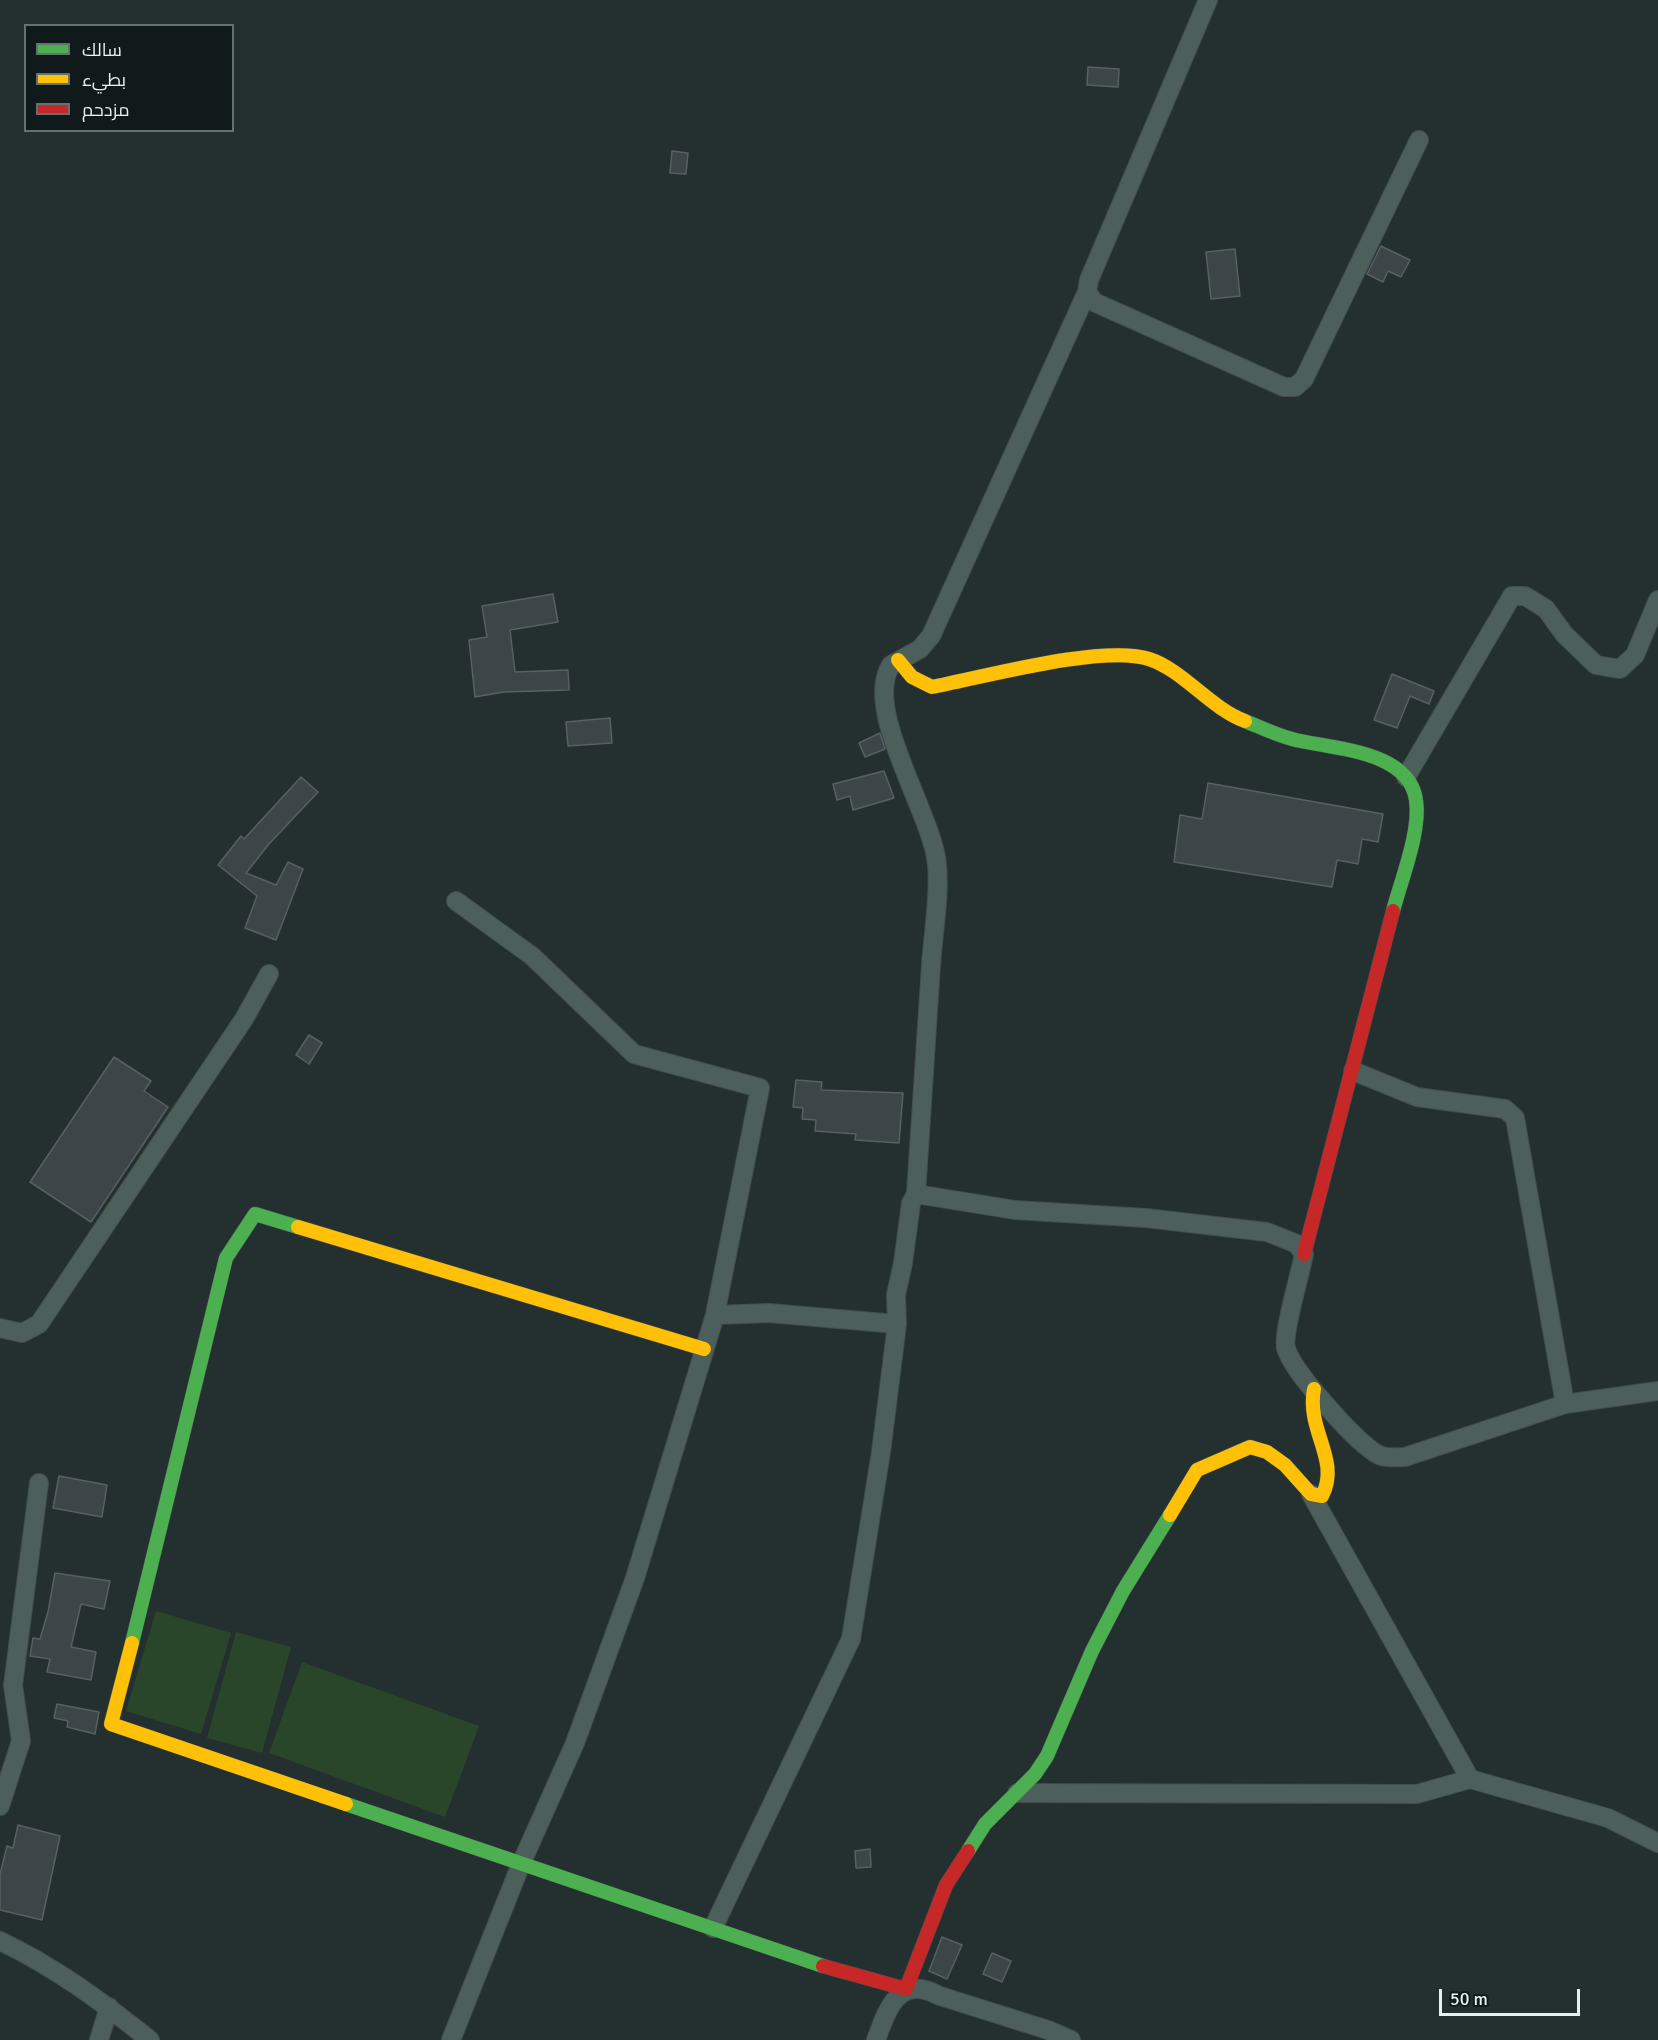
<!DOCTYPE html>
<meta charset="utf-8">
<style>
body{margin:0}
#map{position:relative;width:1658px;height:2040px;overflow:hidden;background:#242f30;font-family:Signika,Cairo,sans-serif}
canvas{display:block}
.legend{position:absolute;left:24px;top:24px;width:210px;height:108px;box-sizing:border-box;background:#101a1a;border:2px solid #657070;margin:0;padding:8px 10px;list-style:none;font-size:18px;color:#e4f1f1}
.legend li{display:flex;align-items:center;gap:12px;height:30px}
.legend b{width:30px;border:2px solid #657070}
.scale{position:absolute;left:1439px;top:1989px;width:141px;height:27px;box-sizing:border-box;border:3px solid #e4f1f1;border-top:0;padding-left:8px;font-size:18px;line-height:21px;white-space:nowrap;color:#e4f1f1;-webkit-text-stroke:4px #101a1a;paint-order:stroke}
</style>
<div id="map">
<canvas width="1658" height="2040"></canvas>
<ul class="legend">
<li><b style="height:8px;background:#4caf50"></b>سالك</li>
<li><b style="height:8px;background:#ffc107"></b>بطيء</li>
<li><b style="height:8px;background:#c62828"></b>مزدحم</li>
</ul>
<div class="scale">50 m</div>
</div>
<script>
const ctx = document.querySelector('canvas').getContext('2d');
ctx.lineJoin = 'round';
function fillPath(path, color) { ctx.fillStyle = color; ctx.fill(path, 'evenodd'); }
function stroke(path, color, width, dash) { ctx.strokeStyle = color; ctx.lineWidth = width; ctx.lineCap = dash ? 'butt' : 'round'; ctx.setLineDash(dash || []); ctx.stroke(path); }
fillPath(new Path2D(`
 M 156,1611 L 231,1633 L 201,1734 L 126,1711 Z
 M 236,1632 L 291,1647 L 262,1753 L 207,1738 Z
 M 302,1662 L 479,1726 L 445,1817 L 269,1753 Z`), '#29462a');
const building = new Path2D(`
 M 1088,67 L 1119,69 L 1118,87 L 1087,85 Z
 M 672,151 L 688,153 L 686,174 L 670,173 Z
 M 1381,246 L 1410,260 L 1401,277 L 1388,271 L 1383,282 L 1367,274 Z
 M 1235,249 L 1240,296 L 1211,299 L 1206,252 Z
 M 553,594 L 558,622 L 510,630 L 515,672 L 568,670 L 569,690 L 504,692 L 475,697 L 469,640 L 487,637 L 482,606 Z
 M 1392,674 L 1434,691 L 1429,704 L 1410,696 L 1397,728 L 1374,720 Z
 M 610,718 L 612,743 L 568,746 L 566,722 Z
 M 880,733 L 885,749 L 865,757 L 859,743 Z
 M 884,771 L 894,798 L 853,810 L 850,796 L 837,800 L 833,784 Z
 M 301,777 L 318,792 L 269,844 L 246,873 L 276,885 L 288,862 L 303,869 L 276,940 L 245,928 L 257,896 L 218,865 L 241,836 L 244,839 Z
 M 1208,783 L 1383,814 L 1378,842 L 1362,839 L 1358,864 L 1337,860 L 1332,887 L 1174,862 L 1180,815 L 1202,819 Z
 M 309,1035 L 322,1043 L 309,1064 L 296,1055 Z
 M 114,1057 L 151,1081 L 144,1091 L 168,1107 L 91,1222 L 30,1182 Z
 M 796,1080 L 822,1082 L 821,1090 L 903,1093 L 899,1143 L 855,1140 L 856,1134 L 815,1131 L 816,1120 L 802,1119 L 803,1108 L 793,1107 Z
 M 59,1476 L 107,1485 L 102,1517 L 53,1508 Z
 M 55,1573 L 110,1581 L 104,1609 L 81,1604 L 71,1647 L 96,1652 L 91,1680 L 47,1672 L 50,1659 L 30,1656 L 33,1638 L 40,1639 L 48,1612 Z
 M 57,1704 L 99,1712 L 95,1734 L 67,1727 L 68,1721 L 54,1718 Z
 M 18,1825 L 60,1836 L 42,1920 L 0,1910 L 0,1874 L 7,1846 L 13,1848 Z
 M 870,1849 L 871,1867 L 856,1868 L 855,1851 Z
 M 942,1937 L 962,1945 L 947,1979 L 929,1971 Z
 M 992,1953 L 1011,1961 L 1002,1982 L 983,1974 Z`);
fillPath(building, '#3c4547');
stroke(building, '#576062', 1.5);
const street = new Path2D(`
 M 1208,0 L 1089,280 L 1087,292 L 1094,302 L 1284,387 L 1295,387 L 1304,379 L 1419,140
 M 1406,777 L 1512,596 L 1525,596 L 1546,609 L 1564,634 L 1596,665 L 1620,669 L 1635,655 L 1658,600
 M 1353,1071 L 1417,1097 L 1505,1109 L 1515,1118 L 1565,1404
 M 916,1194 C 921,1118 926,1041 931,965 C 933,934 940,896 937,865 C 933,814 862,710 891,665 L 920,649 L 931,636 L 1087,292
 M 715,1315 L 769,1313 L 897,1324 L 896,1295 L 903,1263 L 911,1203 L 916,1194 L 1015,1210 L 1146,1218 L 1267,1232 L 1297,1244 L 1304,1254 C 1301,1271 1282,1335 1286,1348 C 1292,1371 1353,1438 1374,1452 C 1383,1459 1394,1457 1405,1457 L 1565,1404 L 1658,1391
 M 0,1328 L 22,1333 L 39,1324 L 244,1019 L 269,974
 M 1311,1494 L 1470,1779
 M 1017,1793 L 1417,1794 L 1470,1779 L 1608,1818 L 1658,1843
 M 0,1806 L 21,1741 L 13,1685 L 39,1483
 M 713,1928 L 851,1639 L 881,1452 L 897,1324
 M 0,1941 C 55,1967 102,2002 150,2040
 M 99,2040 L 109,2007
 M 451,2040 L 521,1864 L 575,1743 L 635,1578 L 715,1315 L 760,1088 L 634,1054 L 532,956 L 456,901
 M 876,2040 C 888,2007 899,1974 940,1996 L 1048,2030 L 1071,2040`);
const fast = new Path2D(`
 M 1245,721 C 1260,727 1276,735 1292,739 C 1329,749 1409,749 1416,800 C 1421,831 1401,880 1393,911
 M 132,1643 L 226,1258 L 255,1214 L 298,1227
 M 346,1804 L 823,1966
 M 968,1851 L 985,1824 L 1035,1774 L 1047,1756 L 1092,1651 L 1123,1591 L 1170,1515`);
const slow = new Path2D(`
 M 898,660 L 912,677 L 932,687 C 984,677 1103,644 1149,659 C 1183,670 1210,708 1245,721
 M 298,1227 L 704,1349
 M 1170,1515 L 1197,1470 L 1250,1447 L 1267,1452 L 1285,1465 L 1311,1494 L 1322,1496 C 1341,1460 1306,1431 1314,1389
 M 132,1643 L 111,1724 L 346,1804`);
const jam = new Path2D(`
 M 1304,1254 L 1393,911
 M 823,1966 L 906,1989 L 946,1885 L 968,1851`);
stroke(street, '#444d4e', 20);
stroke(fast, '#444d4e', 15);
stroke(slow, '#444d4e', 15);
stroke(jam, '#444d4e', 15);
stroke(street, '#4c5f5a', 18);
stroke(fast, '#4caf50', 14);
stroke(slow, '#ffc107', 14);
stroke(jam, '#c62828', 14);
</script>
